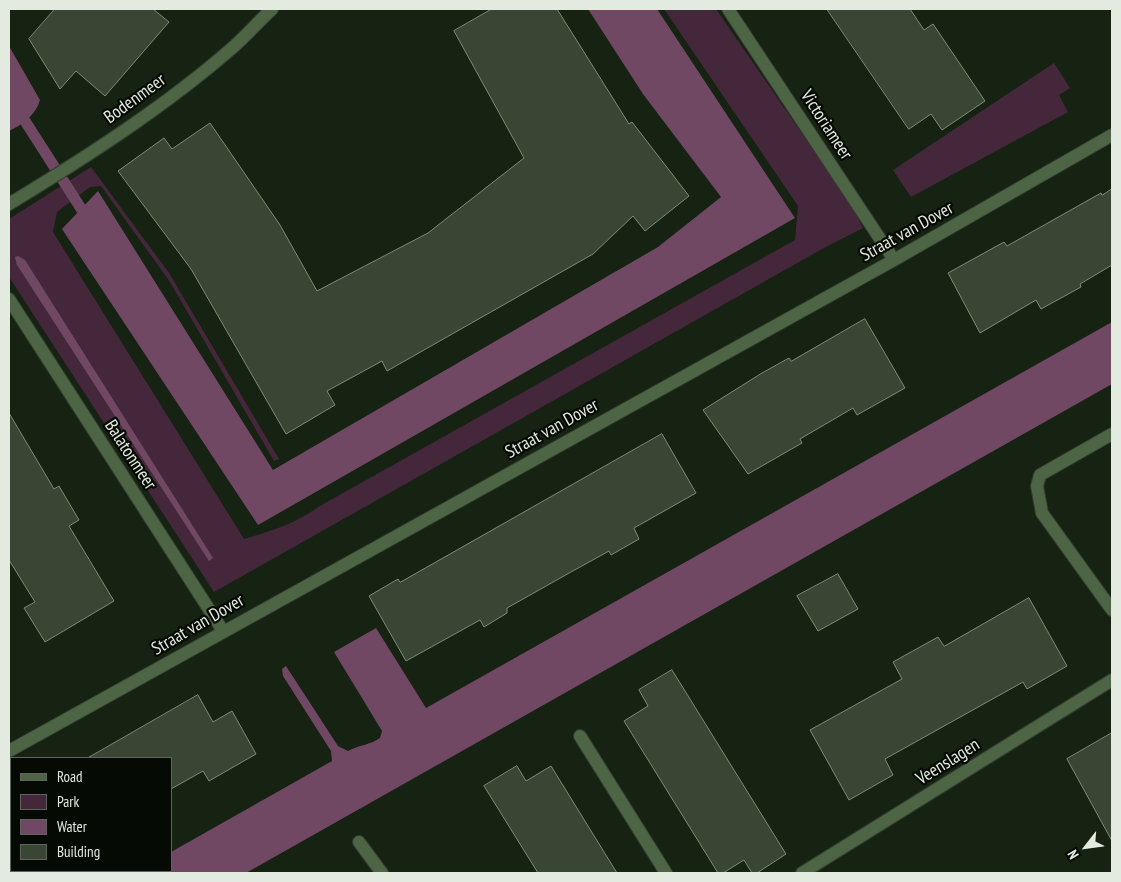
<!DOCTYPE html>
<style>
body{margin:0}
#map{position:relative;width:1121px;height:882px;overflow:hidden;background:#162212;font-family:"PT Sans Narrow",sans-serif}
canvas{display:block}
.frame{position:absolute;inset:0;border:10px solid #e3ebe0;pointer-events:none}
.legend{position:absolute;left:10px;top:757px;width:162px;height:115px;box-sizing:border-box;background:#050a04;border:1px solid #5e645c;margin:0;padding:6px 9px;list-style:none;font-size:15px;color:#e3ebe0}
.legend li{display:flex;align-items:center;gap:10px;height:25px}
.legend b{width:25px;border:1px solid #5e645c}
.north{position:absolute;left:1061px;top:822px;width:50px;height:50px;-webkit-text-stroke:4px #050a04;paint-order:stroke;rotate:240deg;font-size:14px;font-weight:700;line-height:20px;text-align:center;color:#e3ebe0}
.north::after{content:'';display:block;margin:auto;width:18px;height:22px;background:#e3ebe0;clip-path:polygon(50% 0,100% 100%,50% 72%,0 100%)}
</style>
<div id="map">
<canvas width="1121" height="882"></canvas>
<div class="frame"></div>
<ul class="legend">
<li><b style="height:6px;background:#4d6545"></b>Road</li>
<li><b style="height:14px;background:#45273c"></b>Park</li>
<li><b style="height:14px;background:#704864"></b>Water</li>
<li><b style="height:14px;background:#394634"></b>Building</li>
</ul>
<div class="north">N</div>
</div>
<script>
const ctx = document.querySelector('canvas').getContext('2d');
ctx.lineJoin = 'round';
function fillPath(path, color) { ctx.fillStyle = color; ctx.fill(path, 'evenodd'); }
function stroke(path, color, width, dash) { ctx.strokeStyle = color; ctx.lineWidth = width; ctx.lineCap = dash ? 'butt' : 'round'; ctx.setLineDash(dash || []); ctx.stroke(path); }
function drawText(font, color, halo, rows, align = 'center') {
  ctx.font = font + ' "PT Sans Narrow",sans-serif'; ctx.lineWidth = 4.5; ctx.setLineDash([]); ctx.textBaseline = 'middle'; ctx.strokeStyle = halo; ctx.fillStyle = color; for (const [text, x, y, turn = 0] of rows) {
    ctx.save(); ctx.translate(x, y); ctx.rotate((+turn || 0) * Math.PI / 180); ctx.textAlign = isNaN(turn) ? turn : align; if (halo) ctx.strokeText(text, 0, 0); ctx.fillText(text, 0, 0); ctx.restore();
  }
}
fillPath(new Path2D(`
 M 664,9 L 716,9 L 852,206 L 863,228 L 822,249 L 214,592 L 9,277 L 9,219 L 91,167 L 169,273 L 279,459 L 274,461 L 170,282 L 101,186 L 90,187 L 57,212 L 53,232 L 244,539 C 271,531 295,524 318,507 L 795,240 L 798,206 Z
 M 1054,63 L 1070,88 L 1059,95 L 1068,112 L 911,197 L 893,170 Z`), '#45273c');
fillPath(new Path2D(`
 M 588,9 L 657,9 L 795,218 L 258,525 L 62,229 L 98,191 L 273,470 L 658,247 L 721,197 L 643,94 Z
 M 9,46 L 40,100 C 36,115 22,125 9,131 Z
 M 18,256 L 25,260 L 213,558 L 209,561 L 17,265 L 15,257 Z
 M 1112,322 L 1112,384 L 246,873 L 133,873 L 138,871 L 171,871 L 171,852 L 332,761 L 331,751 L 283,676 L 282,669 L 286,666 L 338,746 L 348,751 C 359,745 370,745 380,738 L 382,731 L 334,652 L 376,628 L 426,708 Z`), '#704864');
stroke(new Path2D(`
 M 9,96 L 89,221`), '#704864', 11);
const building = new Path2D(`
 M 55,9 L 153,9 L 169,22 L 105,96 L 76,71 L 60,89 L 29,39 Z
 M 492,9 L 557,9 L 629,124 L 632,122 L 689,196 L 645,231 L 633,216 L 593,254 L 387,371 L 382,361 L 327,391 L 335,405 L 286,434 L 191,269 L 118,171 L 164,138 L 172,149 L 210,123 L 280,225 L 317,291 L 428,233 L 524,158 L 454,31 Z
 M 827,9 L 910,9 L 924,30 L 933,24 L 985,101 L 942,130 L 931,114 L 909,129 Z
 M 1112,189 L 1112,265 L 1080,284 L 1081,287 L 1041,309 L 1036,300 L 980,333 L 948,273 L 1004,242 L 1007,246 L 1101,193 L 1102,195 Z
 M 865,319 L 905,388 L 857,415 L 853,408 L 800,439 L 802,443 L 748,474 L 703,410 L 762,373 L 789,358 L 791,361 Z
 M 9,413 L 54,489 L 59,486 L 79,520 L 69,526 L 114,601 L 45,642 L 24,608 L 35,602 L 9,560 Z
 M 662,434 L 696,493 L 634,528 L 639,539 L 611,555 L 609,551 L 571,572 L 507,608 L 507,613 L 484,627 L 480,620 L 406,661 L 369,596 L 398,579 L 400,582 Z
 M 838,574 L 858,609 L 818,631 L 797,596 Z
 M 1029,598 L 1067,666 L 1027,689 L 1023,682 L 885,759 L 893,775 L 849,800 L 810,730 L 902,679 L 893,662 L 938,637 L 944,646 Z
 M 672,670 L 786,854 L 757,873 L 752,873 L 744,860 L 723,873 L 718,873 L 624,721 L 648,706 L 639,690 Z
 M 198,695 L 213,722 L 232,711 L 256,754 L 209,781 L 203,771 L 171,789 L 171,758 L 88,758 Z
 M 1112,733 L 1112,841 L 1067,759 Z
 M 517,766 L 526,781 L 551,766 L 617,873 L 538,873 L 484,786 Z`);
fillPath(building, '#394634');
stroke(building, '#7d8c78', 1);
const minor = new Path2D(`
 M 728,9 L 894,260
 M 9,204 C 85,158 163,108 231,49 C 245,37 258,22 272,9
 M 9,299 L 223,631
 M 1112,434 L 1040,475 L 1037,486 L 1042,513 L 1112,610
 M 580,736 L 666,873
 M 9,751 L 894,260 L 1112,135
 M 359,842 L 382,873
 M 802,873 L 1112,680`);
stroke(minor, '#333e2f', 14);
stroke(minor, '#4d6545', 12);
drawText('18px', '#e3ebe0', '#050a04', [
 ["Bodenmeer",135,99,-36],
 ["Victoriameer",826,125,57],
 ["Straat van Dover",907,232,-29],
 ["Straat van Dover",552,429,-29],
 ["Balatonmeer",130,455,57],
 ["Straat van Dover",198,625,-30],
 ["Veenslagen",948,762,-32]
]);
</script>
